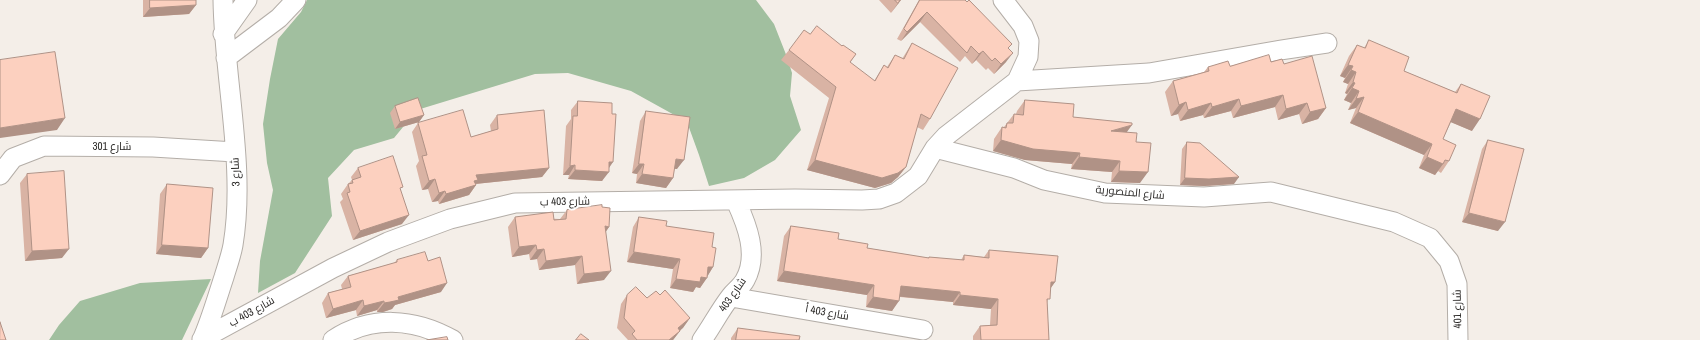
<!DOCTYPE html>
<meta charset="utf-8">
<style>
body{margin:0}
canvas{display:block;background:#f4eee8}
</style>
<canvas width="1700" height="340"></canvas>
<script>
const ctx = document.querySelector('canvas').getContext('2d');
ctx.lineJoin = 'round';
function fillPath(path, color) { ctx.fillStyle = color; ctx.fill(path, 'evenodd'); }
function stroke(path, color, width, dash) { ctx.strokeStyle = color; ctx.lineWidth = width; ctx.lineCap = dash ? 'butt' : 'round'; ctx.setLineDash(dash || []); ctx.stroke(path); }
function drawText(font, color, halo, rows, align = 'center') {
  ctx.font = font + ' "Archivo Narrow",Cairo,sans-serif'; ctx.lineWidth = 4; ctx.setLineDash([]); ctx.textBaseline = 'middle'; ctx.strokeStyle = halo; ctx.fillStyle = color; for (const [text, x, y, turn = 0] of rows) {
    ctx.save(); ctx.translate(x, y); ctx.rotate((+turn || 0) * Math.PI / 180); ctx.textAlign = isNaN(turn) ? turn : align; if (halo) ctx.strokeText(text, 0, 0); ctx.fillText(text, 0, 0); ctx.restore();
  }
}
fillPath(new Path2D(`
 M 307,0 L 756,0 L 774,24 L 787,57 L 792,73 L 790,96 L 801,130 L 775,160 L 744,178 L 709,186 L 699,155 L 687,122 L 631,91 L 568,73 L 535,74 L 417,110 L 394,138 L 354,150 L 328,178 L 332,216 L 295,273 L 258,293 L 260,261 L 273,190 L 267,163 L 263,124 L 270,79 L 278,39 L 301,12 Z
 M 211,279 L 182,340 L 49,340 L 59,325 L 80,301 L 140,283 Z`), '#a1bf9f');
const minor = new Path2D(`
 M 223,34 L 247,0
 M 226,58 L 279,18 L 296,0
 M 1017,81 L 1149,73 L 1281,50 L 1327,43
 M 935,148 L 1014,168 L 1044,180 L 1105,193 L 1204,197 L 1271,192 L 1394,222 L 1430,238 L 1449,261 L 1457,284 L 1458,340
 M 0,175 L 13,158 L 44,146 L 153,147 L 235,152
 M 731,297 L 923,330
 M 202,339 L 333,268 L 388,242 L 450,219 L 515,203 L 795,199 L 862,200 L 879,199 L 896,193 L 918,176 L 935,148 L 946,136 L 1017,81 L 1028,57 L 1029,41 L 1023,26 L 1003,0
 M 202,340 C 211,320 217,298 224,277 C 227,267 231,256 233,245 C 246,167 224,79 223,0
 M 333,340 C 371,315 414,318 453,340
 M 702,340 C 712,326 720,310 731,296 C 735,291 742,286 745,280 C 759,255 747,225 736,201`);
stroke(minor, '#b4aea8', 21);
stroke(minor, '#fff', 19);
fillPath(new Path2D(`
 M 143,0 L 196,0 L 196,5 L 189,14 L 143,17 Z
 M 879,0 L 901,0 L 891,13 Z
 M 919,0 L 965,0 L 1009,49 L 1006,62 L 994,74 L 988,68 L 986,70 L 976,60 L 972,64 L 965,56 L 960,62 L 920,22 L 901,41 L 897,39 Z
 M 810,34 L 842,46 L 856,54 L 850,63 L 874,81 L 884,65 L 887,67 L 895,55 L 902,59 L 912,43 L 930,119 L 923,130 L 917,127 L 906,167 L 898,177 L 891,183 L 875,188 L 807,170 L 829,98 L 781,60 L 789,50 Z
 M 1369,40 L 1404,71 L 1455,92 L 1461,84 L 1472,131 L 1451,122 L 1443,139 L 1449,161 L 1441,173 L 1438,171 L 1435,175 L 1419,168 L 1424,155 L 1350,123 L 1356,108 L 1348,110 L 1351,103 L 1344,100 L 1347,94 L 1345,93 L 1348,84 L 1343,82 L 1345,78 L 1340,76 L 1349,56 L 1357,45 L 1364,48 Z
 M 1271,62 L 1284,64 L 1326,108 L 1318,119 L 1302,124 L 1299,114 L 1278,120 L 1275,107 L 1233,118 L 1231,111 L 1204,118 L 1203,115 L 1180,121 L 1178,114 L 1171,116 L 1165,92 L 1173,81 L 1204,72 L 1208,67 L 1230,66 Z
 M 1025,100 L 1073,117 L 1127,132 L 1136,142 L 1140,183 L 1111,182 L 1112,172 L 1071,169 L 1072,164 L 1025,160 L 993,151 L 994,139 L 1002,127 L 1004,127 L 1014,114 L 1016,114 L 1017,111 Z
 M 578,101 L 609,168 L 602,181 L 568,179 L 569,175 L 563,175 L 566,126 L 571,119 L 571,110 Z
 M 395,106 L 424,115 L 419,122 L 395,129 L 390,113 Z
 M 646,111 L 677,169 L 674,169 L 673,178 L 666,188 L 636,183 L 637,174 L 632,173 L 640,121 Z
 M 497,115 L 549,168 L 542,177 L 475,184 L 476,185 L 469,195 L 439,204 L 438,201 L 432,202 L 428,189 L 422,190 L 416,166 L 419,161 L 412,132 L 418,123 L 471,137 L 491,131 L 490,125 Z
 M 1488,140 L 1498,231 L 1462,222 L 1482,149 Z
 M 1187,142 L 1234,184 L 1204,186 L 1180,185 L 1182,149 Z
 M 358,168 L 401,190 L 402,224 L 353,240 L 340,202 L 343,199 L 341,194 L 348,184 L 352,180 L 351,177 Z
 M 27,174 L 62,258 L 25,261 L 20,183 Z
 M 167,184 L 208,248 L 201,258 L 156,254 L 160,194 Z
 M 567,210 L 609,227 L 606,231 L 604,280 L 577,284 L 575,265 L 539,270 L 537,259 L 530,260 L 529,254 L 512,257 L 508,227 L 515,217 L 560,219 Z
 M 639,217 L 666,226 L 712,247 L 713,267 L 700,288 L 696,287 L 693,292 L 670,288 L 673,269 L 627,262 L 633,227 Z
 M 791,226 L 867,248 L 928,258 L 929,257 L 961,260 L 964,255 L 984,257 L 989,250 L 1055,282 L 1050,289 L 1047,303 L 1049,340 L 973,340 L 973,336 L 980,326 L 990,325 L 991,309 L 953,305 L 953,302 L 900,297 L 892,311 L 866,307 L 867,295 L 777,281 L 784,236 Z
 M 397,260 L 428,261 L 441,292 L 395,305 L 392,309 L 383,312 L 377,312 L 377,310 L 357,316 L 356,310 L 326,318 L 322,303 L 328,293 L 342,289 L 341,285 L 348,276 L 394,263 Z
 M 627,295 L 647,298 L 660,295 L 690,318 L 673,340 L 628,340 L 617,328 L 621,304 Z
 M 738,328 L 799,340 L 731,340 L 731,338 Z`), '#d9b3a4');
fillPath(new Path2D(`
 M 900,0 L 901,0 L 891,13 L 898,3 Z
 M 196,5 L 189,14 L 143,17 L 150,8 Z
 M 927,12 L 920,22 L 901,41 L 907,32 Z
 M 983,51 L 976,60 L 972,64 L 979,54 Z
 M 1013,53 L 1006,62 L 994,74 L 1001,64 Z
 M 1348,65 L 1353,66 L 1345,78 L 1340,76 Z
 M 1351,70 L 1356,72 L 1348,84 L 1343,82 Z
 M 1353,82 L 1355,83 L 1347,94 L 1345,93 Z
 M 1352,88 L 1359,91 L 1351,103 L 1344,100 Z
 M 1283,95 L 1275,107 L 1233,118 L 1241,106 Z
 M 1364,97 L 1356,108 L 1348,110 L 1356,99 Z
 M 1239,99 L 1231,111 L 1204,118 L 1212,107 Z
 M 1186,102 L 1178,114 L 1171,116 L 1179,105 Z
 M 1211,103 L 1203,115 L 1180,121 L 1188,110 Z
 M 1307,103 L 1299,114 L 1278,120 L 1286,109 Z
 M 1326,108 L 1318,119 L 1302,124 L 1310,112 Z
 M 1456,109 L 1480,119 L 1472,131 L 1448,121 Z
 M 1358,112 L 1432,144 L 1424,155 L 1350,123 Z
 M 424,115 L 419,122 L 395,129 L 400,122 Z
 M 65,118 L 57,130 L 0,138 L 0,128 Z
 M 1132,125 L 1124,136 L 1111,131 Z
 M 1001,140 L 1080,153 L 1072,164 L 1025,160 L 993,151 Z
 M 1079,157 L 1120,161 L 1112,172 L 1071,169 Z
 M 1427,157 L 1443,164 L 1435,175 L 1419,168 Z
 M 676,159 L 684,160 L 677,169 L 669,168 Z
 M 815,160 L 906,167 L 898,177 L 891,183 L 875,188 L 807,170 Z
 M 609,162 L 613,162 L 607,171 Z
 M 639,164 L 644,164 L 637,174 L 632,173 Z
 M 575,165 L 569,175 L 563,175 L 570,166 Z
 M 549,168 L 542,177 L 475,184 L 476,185 L 469,195 L 439,204 L 446,194 L 476,175 Z
 M 575,170 L 609,172 L 602,181 L 568,179 Z
 M 1119,171 L 1148,172 L 1140,183 L 1111,182 Z
 M 642,174 L 673,178 L 666,188 L 636,183 Z
 M 1239,177 L 1234,184 L 1204,186 L 1180,185 L 1185,178 Z
 M 435,179 L 428,189 L 422,190 L 429,181 Z
 M 445,191 L 438,201 L 432,202 L 439,193 Z
 M 1469,213 L 1505,222 L 1498,231 L 1462,222 Z
 M 409,215 L 402,224 L 353,240 L 360,231 Z
 M 605,226 L 609,227 L 603,236 Z
 M 162,245 L 208,248 L 201,258 L 156,254 Z
 M 536,245 L 529,254 L 512,257 L 519,247 Z
 M 69,249 L 62,258 L 25,261 L 32,251 Z
 M 544,249 L 537,259 L 530,260 L 537,250 Z
 M 634,252 L 680,259 L 673,269 L 627,262 Z
 M 582,256 L 575,265 L 539,270 L 546,261 Z
 M 708,267 L 713,267 L 707,277 Z
 M 611,271 L 604,280 L 577,284 L 584,274 Z
 M 784,271 L 874,285 L 867,295 L 777,281 Z
 M 701,277 L 707,278 L 700,288 L 696,287 L 693,292 L 670,288 L 676,279 Z
 M 1051,282 L 1055,282 L 1048,292 Z
 M 447,283 L 441,292 L 395,305 L 392,309 L 383,312 L 377,312 L 384,303 L 398,297 Z
 M 901,286 L 960,292 L 953,302 L 894,296 Z
 M 960,295 L 998,299 L 991,309 L 953,305 Z
 M 873,297 L 899,301 L 892,311 L 866,307 Z
 M 363,300 L 356,310 L 326,318 L 333,309 Z
 M 384,301 L 377,310 L 357,316 L 364,306 Z
 M 690,318 L 683,328 L 671,338 L 678,328 Z
 M 680,331 L 673,340 L 669,340 Z`), '#b09286');
const building = new Path2D(`
 M 150,0 L 196,0 L 196,5 L 150,8 Z
 M 895,0 L 900,0 L 898,3 Z
 M 920,0 L 965,0 L 967,2 L 969,0 L 1012,44 L 1008,48 L 1013,53 L 1001,64 L 995,58 L 992,61 L 983,51 L 979,54 L 971,46 L 967,53 L 927,12 L 907,32 L 904,29 Z
 M 817,26 L 842,46 L 843,45 L 856,54 L 850,62 L 875,81 L 884,65 L 888,68 L 895,55 L 904,59 L 912,43 L 958,68 L 930,119 L 921,114 L 906,167 L 898,173 L 882,178 L 815,160 L 836,87 L 789,50 L 804,30 L 810,34 Z
 M 1369,40 L 1409,57 L 1404,71 L 1457,93 L 1461,84 L 1490,96 L 1480,119 L 1456,109 L 1443,139 L 1456,145 L 1449,161 L 1445,160 L 1443,164 L 1427,157 L 1432,144 L 1358,112 L 1364,97 L 1356,99 L 1359,91 L 1352,88 L 1355,83 L 1353,82 L 1356,72 L 1351,70 L 1353,66 L 1348,65 L 1357,45 L 1365,48 Z
 M 55,52 L 65,118 L 0,128 L 0,60 Z
 M 1269,55 L 1271,62 L 1282,59 L 1284,64 L 1312,56 L 1326,108 L 1310,112 L 1307,103 L 1286,109 L 1283,95 L 1241,106 L 1239,99 L 1212,107 L 1211,103 L 1188,110 L 1186,102 L 1179,105 L 1173,81 L 1209,71 L 1208,67 L 1228,61 L 1230,66 Z
 M 418,98 L 424,115 L 400,122 L 395,106 Z
 M 1025,100 L 1074,104 L 1073,117 L 1132,123 L 1132,125 L 1111,131 L 1137,133 L 1136,142 L 1151,143 L 1148,172 L 1119,171 L 1120,161 L 1079,157 L 1080,153 L 1033,149 L 1001,140 L 1002,127 L 1006,128 L 1007,123 L 1013,123 L 1014,114 L 1023,115 Z
 M 578,101 L 612,103 L 612,114 L 616,114 L 613,162 L 609,162 L 609,172 L 575,170 L 575,165 L 570,166 L 573,116 L 577,116 Z
 M 463,110 L 471,137 L 498,129 L 497,115 L 544,110 L 549,168 L 476,175 L 478,180 L 474,181 L 476,185 L 446,194 L 445,191 L 439,193 L 435,179 L 429,181 L 422,156 L 427,155 L 418,123 Z
 M 646,111 L 690,117 L 684,160 L 676,159 L 673,178 L 642,174 L 644,164 L 639,164 Z
 M 1488,140 L 1524,149 L 1505,222 L 1469,213 Z
 M 1187,142 L 1200,143 L 1239,177 L 1209,179 L 1185,178 Z
 M 393,156 L 403,187 L 400,188 L 409,215 L 360,231 L 347,193 L 350,192 L 348,184 L 353,183 L 352,180 L 361,177 L 358,168 Z
 M 64,171 L 69,249 L 32,251 L 27,174 Z
 M 167,184 L 213,188 L 208,248 L 162,245 Z
 M 602,205 L 602,207 L 610,208 L 609,227 L 605,226 L 611,271 L 584,274 L 582,256 L 546,261 L 544,249 L 537,250 L 536,245 L 519,247 L 515,217 L 553,212 L 554,220 L 566,219 L 567,210 Z
 M 639,217 L 667,221 L 666,226 L 714,233 L 712,247 L 716,248 L 713,267 L 708,267 L 707,278 L 701,277 L 700,282 L 676,279 L 680,259 L 634,252 Z
 M 791,226 L 839,233 L 838,239 L 868,244 L 867,248 L 929,258 L 929,257 L 964,260 L 964,255 L 989,258 L 989,250 L 1058,256 L 1055,282 L 1051,282 L 1050,299 L 1047,299 L 1049,340 L 981,340 L 980,326 L 997,325 L 998,299 L 960,295 L 960,292 L 901,286 L 899,301 L 873,297 L 874,285 L 784,271 Z
 M 425,252 L 428,261 L 440,257 L 447,283 L 398,297 L 399,300 L 390,302 L 384,303 L 384,301 L 364,306 L 363,300 L 333,309 L 328,293 L 351,287 L 348,276 L 397,262 L 397,260 Z
 M 636,287 L 647,298 L 656,291 L 660,295 L 665,290 L 690,318 L 678,328 L 680,331 L 669,340 L 637,340 L 632,334 L 635,331 L 624,318 L 627,295 Z
 M 0,322 L 6,340 L 0,340 Z
 M 738,328 L 800,336 L 799,340 L 736,340 Z
 M 581,334 L 589,340 L 576,340 Z
 M 447,337 L 448,340 L 427,340 Z`);
fillPath(building, '#fcd0bf');
stroke(building, '#b09286', 1);
drawText('11px', '#211f1d', '#fff', [
 ["شارع 301",112,147],
 ["شارع 3",236,172,-92],
 ["شارع المنصورية",1130,193,5],
 ["شارع 403 ب",565,202,-1],
 ["شارع 403",733,295,-55],
 ["شارع 401",1458,309,-91],
 ["شارع 403 ب",252,312,-29],
 ["شارع 403 أ",827,313,10]
]);
</script>
